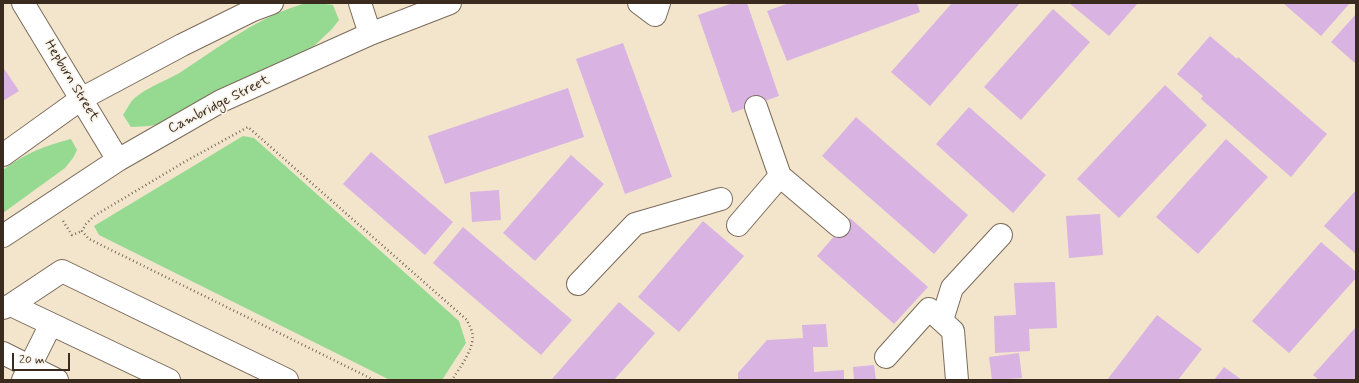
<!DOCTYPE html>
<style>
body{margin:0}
#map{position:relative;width:1359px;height:383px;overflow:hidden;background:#f2e5cb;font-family:Mynerve,sans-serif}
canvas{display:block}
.frame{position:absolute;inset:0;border:4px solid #3b2a1e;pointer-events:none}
.scale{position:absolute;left:12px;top:353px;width:58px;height:18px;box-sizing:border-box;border:2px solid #3b2a1e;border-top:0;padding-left:5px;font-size:12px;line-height:14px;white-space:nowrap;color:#3b2a1e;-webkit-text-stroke:3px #f7f3e8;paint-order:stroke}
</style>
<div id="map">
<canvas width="1359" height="383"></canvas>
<div class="frame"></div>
<div class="scale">20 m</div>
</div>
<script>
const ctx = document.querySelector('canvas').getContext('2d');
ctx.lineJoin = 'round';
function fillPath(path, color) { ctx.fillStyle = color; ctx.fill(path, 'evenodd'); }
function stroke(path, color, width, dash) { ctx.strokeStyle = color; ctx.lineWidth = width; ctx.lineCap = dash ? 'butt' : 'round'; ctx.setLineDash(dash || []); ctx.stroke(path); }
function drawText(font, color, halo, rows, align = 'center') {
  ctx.font = font + ' Mynerve,sans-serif'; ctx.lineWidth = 3.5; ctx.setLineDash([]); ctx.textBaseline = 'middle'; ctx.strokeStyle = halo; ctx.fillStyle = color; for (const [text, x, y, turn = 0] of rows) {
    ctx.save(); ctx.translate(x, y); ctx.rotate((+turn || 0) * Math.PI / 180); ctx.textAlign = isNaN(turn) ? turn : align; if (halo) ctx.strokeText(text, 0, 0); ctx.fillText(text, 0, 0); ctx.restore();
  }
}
fillPath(new Path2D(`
 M 306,3 L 318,3 L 333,5 L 339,20 L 332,29 L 314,46 L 261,71 L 160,124 L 149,126 L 131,127 L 123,115 C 126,111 128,106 131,102 C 142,89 166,81 181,72 C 221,46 259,16 306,3 Z
 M 243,136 L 254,138 L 459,321 L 466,343 L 442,380 L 390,380 L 99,235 L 94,226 Z
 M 71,139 L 77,150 L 73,158 L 65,168 L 3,213 L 3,170 C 24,154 46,145 71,139 Z`), '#96da92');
fillPath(new Path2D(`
 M 733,3 L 747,3 L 779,96 L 732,113 L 698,15 Z
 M 789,3 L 917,3 L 920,12 L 787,61 L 767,11 Z
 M 952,3 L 1020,3 L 930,106 L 891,72 Z
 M 1069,3 L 1138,3 L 1109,36 Z
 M 1283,3 L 1350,3 L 1321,36 Z
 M 1053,9 L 1090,42 L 1021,120 L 984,87 Z
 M 1356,14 L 1356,64 L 1331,42 Z
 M 1210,36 L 1237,59 L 1238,57 L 1327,134 L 1291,177 L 1201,99 L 1203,96 L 1177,74 Z
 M 623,43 L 672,177 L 625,194 L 576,59 Z
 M 3,67 L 19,91 L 3,101 Z
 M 1165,85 L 1207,125 L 1119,218 L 1077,179 Z
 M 568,88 L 584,137 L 445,184 L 428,136 Z
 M 969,107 L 1046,175 L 1013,213 L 936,144 Z
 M 856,117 L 968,215 L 934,254 L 822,156 Z
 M 1226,139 L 1268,177 L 1198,254 L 1156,217 Z
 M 371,152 L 453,222 L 425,255 L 343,184 Z
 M 571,155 L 604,184 L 535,261 L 503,233 Z
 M 499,190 L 501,220 L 472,222 L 470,192 Z
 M 1356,190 L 1356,254 L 1324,226 Z
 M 1100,214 L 1103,255 L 1069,258 L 1066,216 Z
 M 850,218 L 928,287 L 894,324 L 817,256 Z
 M 703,221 L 744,256 L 679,332 L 638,297 Z
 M 463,227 L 572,320 L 541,355 L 433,263 Z
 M 1321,242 L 1356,272 L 1356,278 L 1289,353 L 1252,321 Z
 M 1055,282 L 1057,328 L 1029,329 L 1030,351 L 995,353 L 994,316 L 1016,315 L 1014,283 Z
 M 619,302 L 655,333 L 614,380 L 554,380 L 552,379 Z
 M 1157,315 L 1202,349 L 1178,380 L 1107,380 Z
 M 826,324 L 828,347 L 813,347 L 814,372 L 844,370 L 844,380 L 738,380 L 738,373 L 767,340 L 803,338 L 802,325 Z
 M 1356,327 L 1356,380 L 1319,380 L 1313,375 Z
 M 1019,353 L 1022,378 L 992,380 L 989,357 Z
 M 874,365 L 876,380 L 854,380 L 853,367 Z
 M 1224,367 L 1242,380 L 1214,380 Z`), '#d9b3e2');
const minor = new Path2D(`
 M 23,3 L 118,160
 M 360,3 L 370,34
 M 639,3 L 655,15 L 659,3
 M 756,107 L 780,176 L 839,226
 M 3,155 L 81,99 L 182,45 L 253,10 L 272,3
 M 738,225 L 780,176
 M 3,236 L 118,160 L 221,101 L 370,34 L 450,3
 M 578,284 L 635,224 L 721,199
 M 11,305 L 169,380
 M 3,308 L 11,305 L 62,271 L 287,380
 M 942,320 L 952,288 L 1001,235
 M 3,353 L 57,380
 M 886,357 L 929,309 L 953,331 L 957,380
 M 23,380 L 51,324`);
stroke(minor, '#7b6b5b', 24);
stroke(new Path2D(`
 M 63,221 L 72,235 L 82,231
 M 374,380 L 89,239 L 82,231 L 86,224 L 94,216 L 186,161 L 248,127 L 467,320 C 468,323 470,326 471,329 C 478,345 460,367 452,380`), '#7b6b5b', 2.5, [1, 3]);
stroke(minor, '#fff', 22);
drawText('14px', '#3b2a1e', '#f7f3e8', [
 ["Hepburn Street",71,81,59],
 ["Cambridge Street",219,105,-27]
]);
</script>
